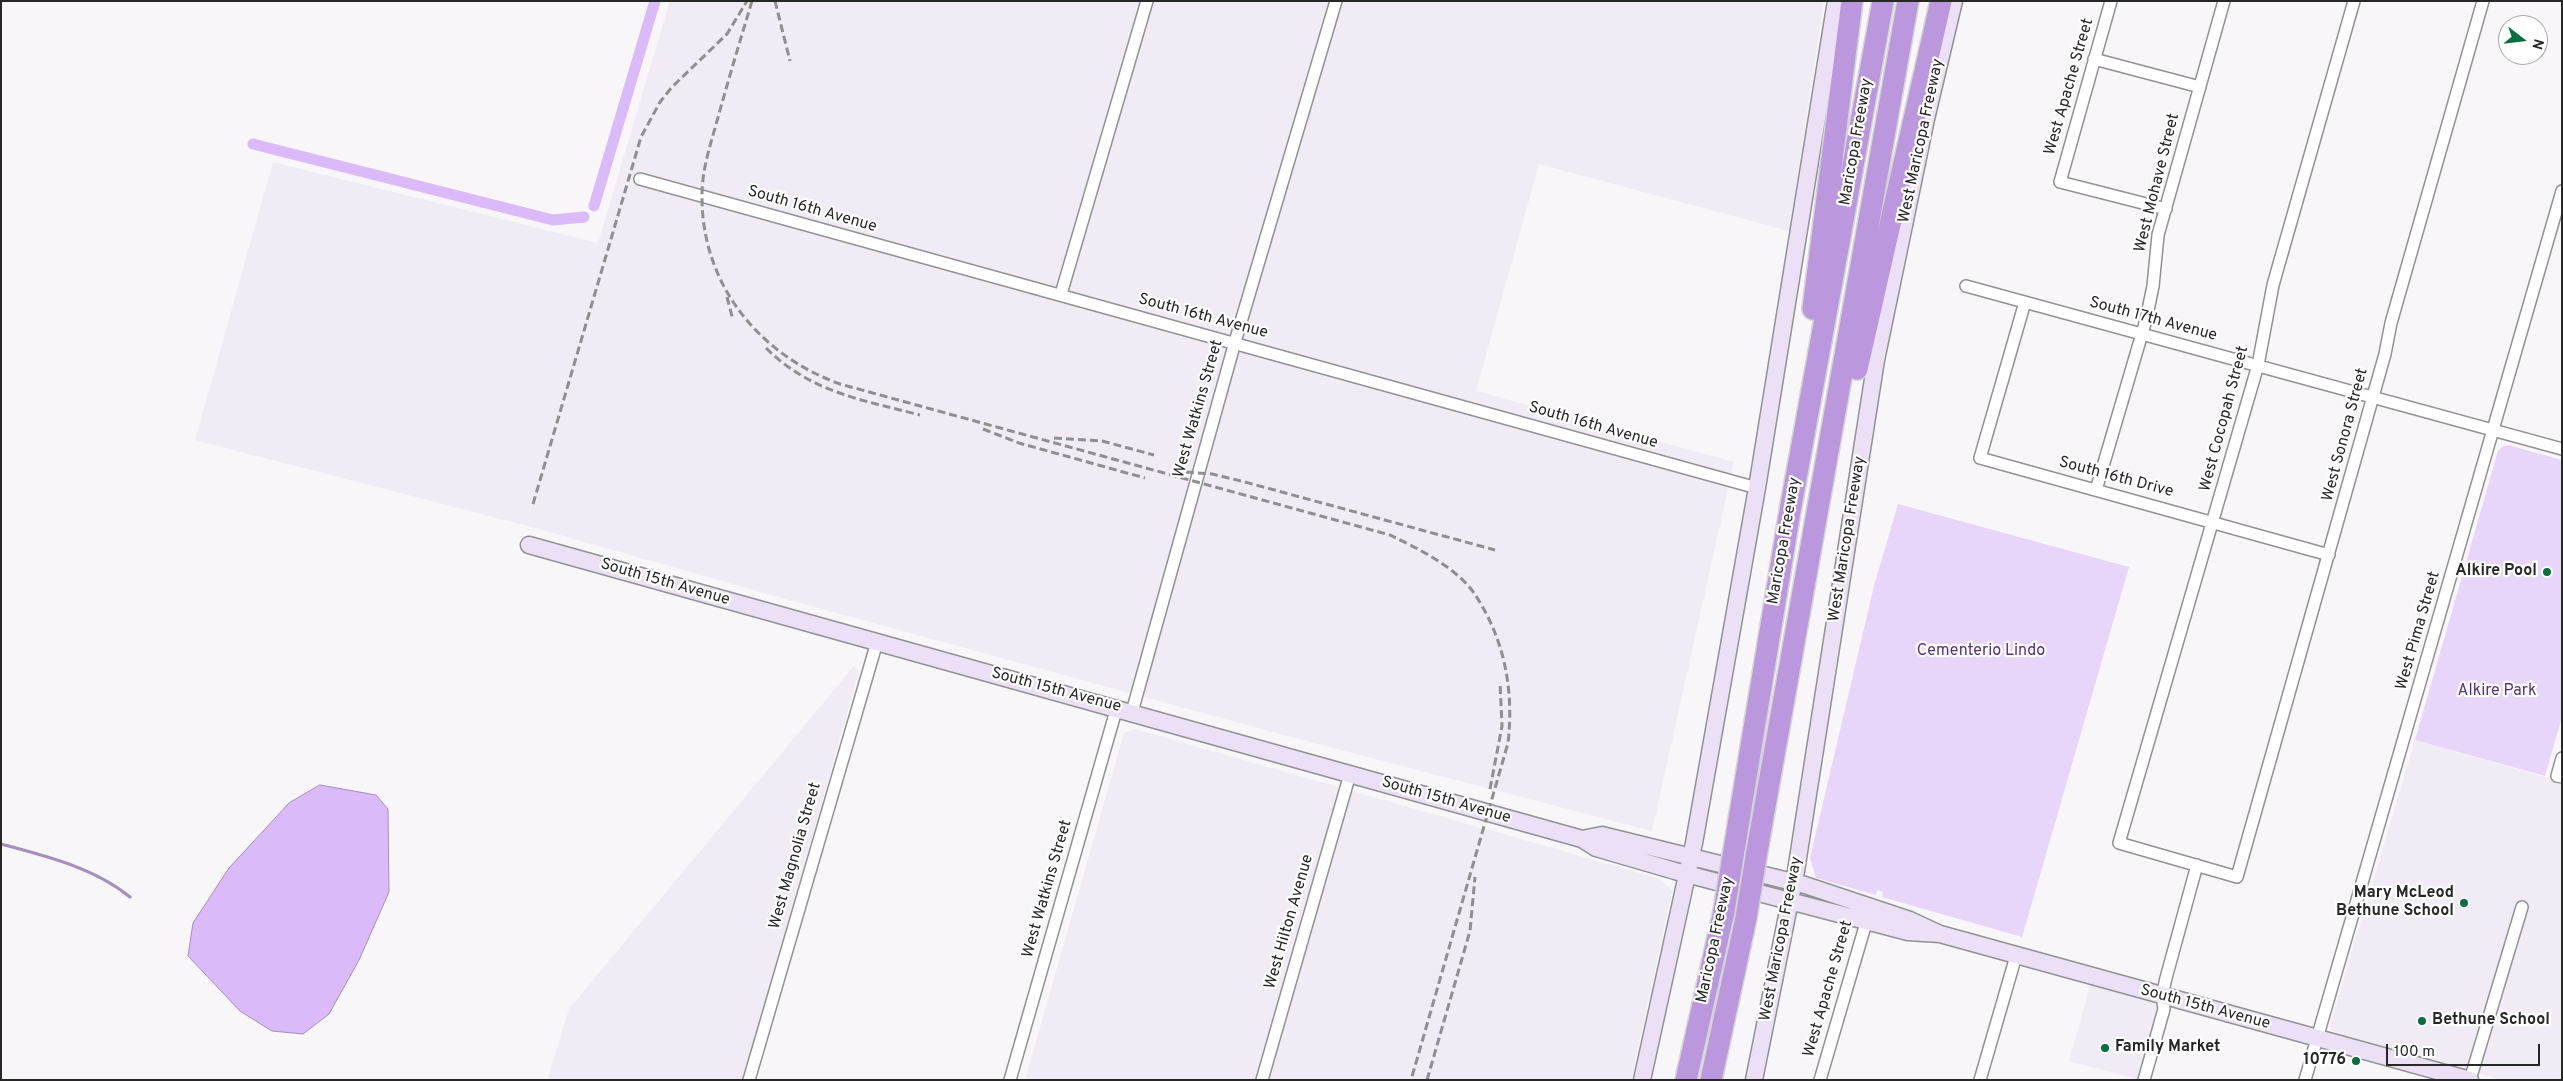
<!DOCTYPE html>
<style>
body{margin:0}
#map{position:relative;width:2563px;height:1081px;overflow:hidden;background:#f8f6f9;font-family:Overpass,sans-serif}
canvas{display:block}
.frame{position:absolute;inset:0;border:2px solid #272728;pointer-events:none}
.north{position:absolute;left:2498px;top:15px;width:50px;height:50px;box-sizing:border-box;background:#fff;border:1px solid #a9a9a9;border-radius:50%;rotate:106deg;font-size:14px;font-weight:700;line-height:20px;text-align:center;color:#272728}
.north::after{content:'';display:block;margin:auto;width:18px;height:22px;background:#096d42;clip-path:polygon(50% 0,100% 100%,50% 72%,0 100%)}
.scale{position:absolute;left:2386px;top:1044px;width:154px;height:22px;box-sizing:border-box;border:2px solid #272728;border-top:0;padding-left:6px;font-size:15px;line-height:18px;white-space:nowrap;color:#272728;-webkit-text-stroke:4px #fff;paint-order:stroke}
</style>
<div id="map">
<canvas width="2563" height="1081"></canvas>
<div class="frame"></div>
<div class="north">N</div>
<div class="scale">100 m</div>
</div>
<script>
const ctx = document.querySelector('canvas').getContext('2d');
ctx.lineJoin = 'round';
function fillPath(path, color) { ctx.fillStyle = color; ctx.fill(path, 'evenodd'); }
function stroke(path, color, width, dash) { ctx.strokeStyle = color; ctx.lineWidth = width; ctx.lineCap = dash ? 'butt' : 'round'; ctx.setLineDash(dash || []); ctx.stroke(path); }
function drawText(font, color, halo, rows, align = 'center') {
  ctx.font = font + ' Overpass,sans-serif'; ctx.lineWidth = 4.5; ctx.setLineDash([]); ctx.textBaseline = 'middle'; ctx.strokeStyle = halo; ctx.fillStyle = color; for (const [text, x, y, turn = 0] of rows) {
    ctx.save(); ctx.translate(x, y); ctx.rotate((+turn || 0) * Math.PI / 180); ctx.textAlign = isNaN(turn) ? turn : align; if (halo) ctx.strokeText(text, 0, 0); ctx.fillText(text, 0, 0); ctx.restore();
  }
}
fillPath(new Path2D(`
 M 670,1 L 1824,1 L 1789,231 L 1539,164 L 1476,391 L 1734,462 L 1652,831 L 1291,737 L 782,598 L 532,527 L 195,440 L 273,162 L 598,243 Z
 M 854,666 L 859,671 L 743,1080 L 547,1080 L 569,1009 Z
 M 1135,729 L 1657,878 L 1672,890 L 1631,1080 L 1025,1080 L 1124,733 Z
 M 2415,740 L 2562,782 L 2562,1080 L 2502,1080 L 2339,1035 L 2332,1030 L 2330,1025 Z
 M 2092,980 L 2159,1000 L 2161,1012 L 2141,1080 L 2069,1061 Z`), '#f0ebf5');
fillPath(new Path2D(`
 M 2508,445 L 2562,460 L 2562,717 L 2545,776 L 2415,740 L 2498,451 L 2503,446 Z
 M 1898,504 L 2129,567 L 2022,937 L 1882,897 L 1883,892 L 1877,890 L 1876,895 L 1816,878 L 1810,858 L 1874,586 Z`), '#e7d5fa');
const water = new Path2D(`
 M 320,785 L 376,795 L 388,809 L 389,892 L 359,960 L 329,1014 L 303,1034 L 272,1031 L 240,1011 L 188,956 L 193,923 L 229,868 L 289,803 Z`);
fillPath(water, '#dabaf9');
stroke(water, '#a48eba', 1);
stroke(new Path2D(`
 M 1,844 C 46,856 95,868 130,897`), '#a48eba', 3);
stroke(new Path2D(`
 M 253,144 L 553,220 L 584,217
 M 594,206 L 655,1`), '#dabaf9', 11);
const street = new Path2D(`
 M 2111,1 L 2060,182 L 2166,209
 M 2354,1 L 2273,285 L 2258,365 L 2119,843 L 2237,877 L 2385,354 L 2391,323 L 2483,1
 M 2094,59 L 2200,87
 M 640,179 L 1757,488
 M 1966,286 L 2562,449
 M 1061,294 L 1147,1
 M 2025,302 L 1980,458 L 2329,555
 M 2096,490 L 2146,320 L 2153,286 L 2158,235 L 2224,1
 M 1132,712 L 1235,342 L 1336,1
 M 2562,758 L 2557,776 L 2562,777
 M 749,1080 L 877,642
 M 1010,1080 L 1117,707
 M 1262,1080 L 1350,774
 M 1820,1080 L 1868,916
 M 1980,1080 L 2016,956
 M 2144,1080 L 2164,1009 L 2162,996 L 2166,978 L 2197,865
 M 2305,1080 L 2562,191
 M 2470,1080 L 2522,907`);
const secondary = new Path2D(`
 M 529,545 L 1582,839 L 1596,848 L 1675,871 L 1908,932 L 1940,934
 M 1582,839 L 1602,835 L 1805,885 L 1910,920 L 1940,934 L 2470,1080
 M 1642,1080 L 1694,843 L 1757,488 L 1836,1
 M 1754,1080 L 1796,871 L 1876,360 L 1926,119 L 1954,1`);
const highway = new Path2D(`
 M 1813,309 L 1852,1
 M 1857,369 L 1941,1
 M 1736,838 L 1790,511 L 1883,1
 M 1758,845 L 1908,1
 M 1686,1080 L 1724,911
 M 1711,1080 L 1746,918`);
stroke(street, '#929193', 14);
stroke(secondary, '#929193', 19);
stroke(highway, '#d4d4d4', 24);
stroke(street, '#fff', 11);
stroke(secondary, '#ebe0f5', 16);
stroke(highway, '#bb98dd', 21);
stroke(new Path2D(`
 M 752,1 C 740,41 728,81 717,121 C 710,146 702,170 702,195 C 701,284 759,355 840,384 L 1390,535 C 1419,549 1458,568 1476,596 C 1505,641 1514,691 1508,743 L 1411,1080
 M 775,1 L 790,61
 M 727,297 L 733,320
 M 766,348 C 810,392 862,400 920,415
 M 983,429 L 1019,443 L 1145,478
 M 1054,438 L 1102,441 L 1154,455
 M 1174,471 L 1212,474 L 1245,482 L 1495,550
 M 533,504 L 641,137 L 660,102 L 672,87 L 727,34 L 747,1
 M 1490,789 L 1502,726 L 1500,682
 M 1427,1080 L 1470,931 L 1475,877`), '#8f8e90', 3, [8, 4]);
const highwayBridge = new Path2D(`
 M 1724,911 L 1736,838
 M 1746,918 L 1758,845`);
stroke(highwayBridge, '#d4d4d4', 24, []);
stroke(highwayBridge, '#bb98dd', 21);
for (const [x, y, r, color] of [
 [2547,572,5,"#096d42"],
 [2464,903,5,"#096d42"],
 [2422,1021,5,"#096d42"],
 [2105,1048,5,"#096d42"],
 [2356,1061,5,"#096d42"]
]) { const dot = new Path2D(); dot.arc(x, y, r, 0, 2 * Math.PI); ctx.fillStyle = color; ctx.fill(dot); stroke(dot, '#fff', 2); }
drawText('16px', '#272728', '#fff', [
 ["West Apache Street",2070,87,-74],
 ["West Maricopa Freeway",1922,141,-78],
 ["Maricopa Freeway",1857,142,-80],
 ["West Mohave Street",2158,183,-76],
 ["South 16th Avenue",812,210,16],
 ["South 16th Avenue",1203,317,15],
 ["South 17th Avenue",2153,320,15],
 ["West Watkins Street",1199,409,-74],
 ["West Cocopah Street",2225,419,-75],
 ["South 16th Avenue",1593,426,16],
 ["West Sonora Street",2346,435,-75],
 ["South 16th Drive",2116,478,15],
 ["West Maricopa Freeway",1848,539,-81],
 ["Maricopa Freeway",1785,541,-80],
 ["South 15th Avenue",665,583,16],
 ["West Pima Street",2419,631,-74],
 ["South 15th Avenue",1056,691,15],
 ["South 15th Avenue",1446,801,16],
 ["West Magnolia Street",796,856,-74],
 ["West Watkins Street",1048,889,-74],
 ["West Hilton Avenue",1290,922,-74],
 ["West Maricopa Freeway",1782,939,-79],
 ["Maricopa Freeway",1716,940,-78],
 ["West Apache Street",1829,989,-74],
 ["South 15th Avenue",2205,1008,15]
]);
drawText('bold 16px', '#272728', '#fff', [
 ["Alkire Pool",2537,572],
 ["Mary McLeod",2454,894],
 ["Bethune School",2454,912],
 ["Bethune School",2432,1021,"left"],
 ["Family Market",2115,1048,"left"],
 ["10776",2346,1061]
], 'right');
drawText('16px', '#593078', '#fff', [
 ["Cementerio Lindo",1981,652],
 ["Alkire Park",2497,692]
]);
</script>
